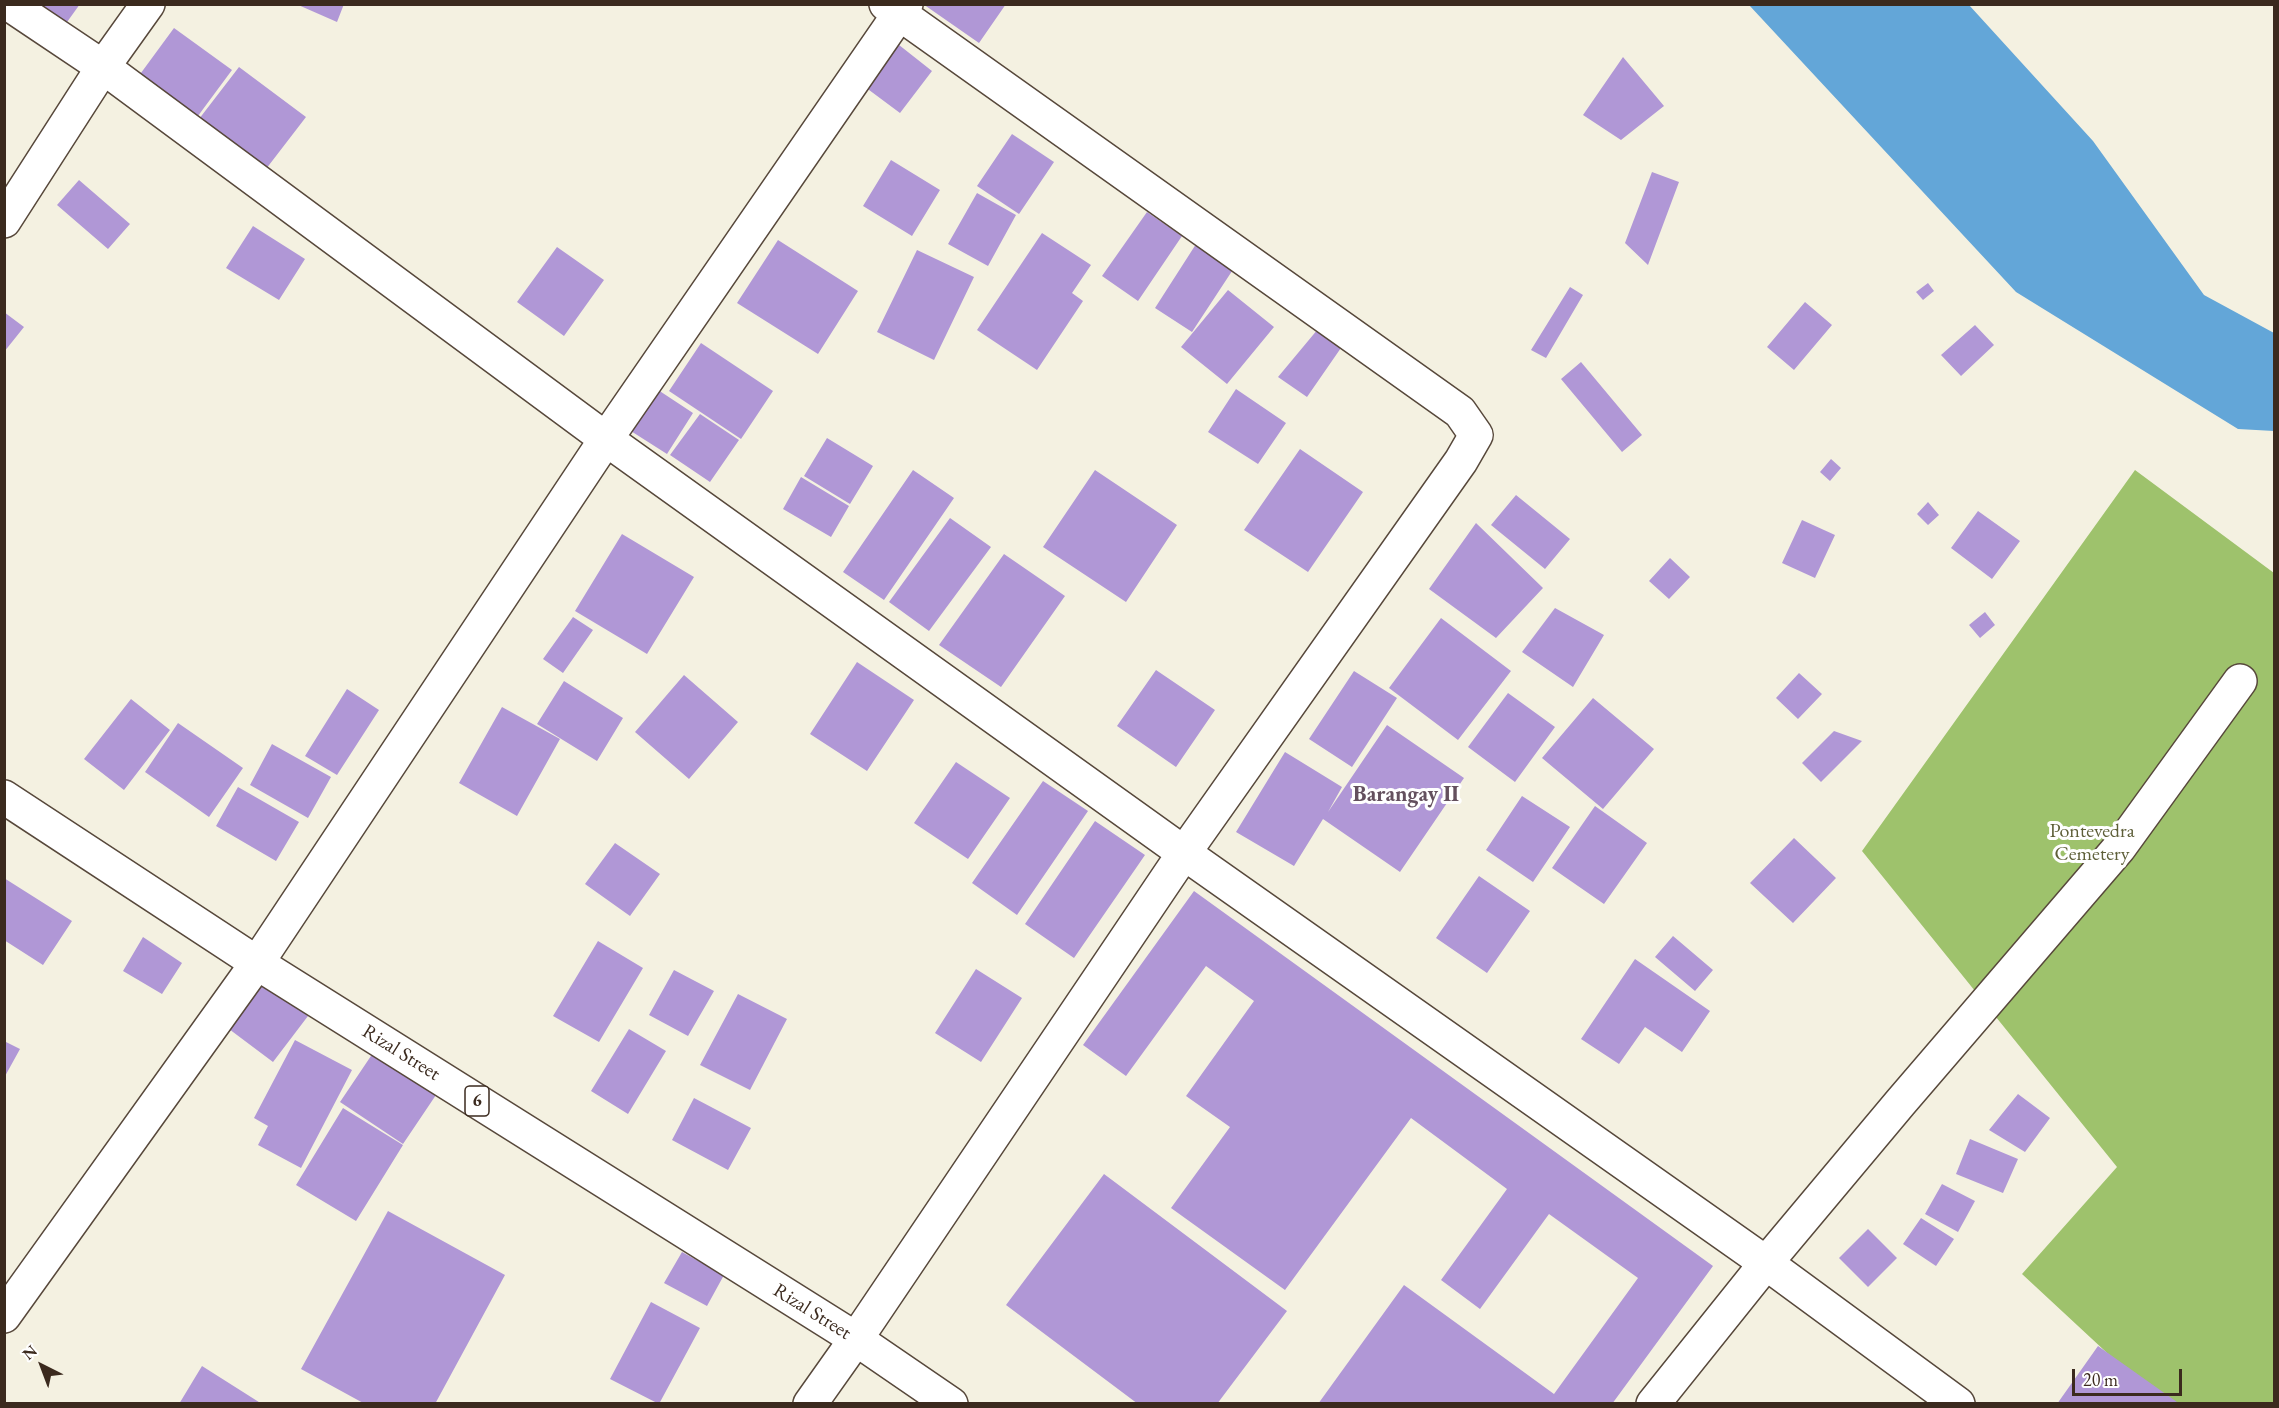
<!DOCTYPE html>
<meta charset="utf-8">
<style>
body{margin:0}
#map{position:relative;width:2279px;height:1408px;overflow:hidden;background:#f4f1e1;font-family:"EB Garamond",serif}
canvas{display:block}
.frame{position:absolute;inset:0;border:6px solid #3b2a1e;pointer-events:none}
.north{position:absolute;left:12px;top:1336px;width:60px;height:60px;-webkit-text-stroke:4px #fff;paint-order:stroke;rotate:318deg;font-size:16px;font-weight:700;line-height:24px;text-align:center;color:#3b2a1e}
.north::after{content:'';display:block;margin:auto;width:21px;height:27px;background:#3b2a1e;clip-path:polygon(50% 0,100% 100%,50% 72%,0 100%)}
.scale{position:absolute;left:2072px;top:1369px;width:110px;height:27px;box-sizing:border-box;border:3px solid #3b2a1e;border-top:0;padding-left:8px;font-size:18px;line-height:21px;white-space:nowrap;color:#3b2a1e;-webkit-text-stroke:4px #fff;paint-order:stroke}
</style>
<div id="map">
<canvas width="2279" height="1408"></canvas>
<div class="frame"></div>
<div class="north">N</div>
<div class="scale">20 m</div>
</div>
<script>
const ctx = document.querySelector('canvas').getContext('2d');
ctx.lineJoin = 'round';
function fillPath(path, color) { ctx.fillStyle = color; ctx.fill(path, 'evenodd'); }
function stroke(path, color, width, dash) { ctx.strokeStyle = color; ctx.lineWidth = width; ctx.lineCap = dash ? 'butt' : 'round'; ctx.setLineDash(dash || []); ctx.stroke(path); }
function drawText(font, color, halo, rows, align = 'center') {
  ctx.font = font + ' "EB Garamond",serif'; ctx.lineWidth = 6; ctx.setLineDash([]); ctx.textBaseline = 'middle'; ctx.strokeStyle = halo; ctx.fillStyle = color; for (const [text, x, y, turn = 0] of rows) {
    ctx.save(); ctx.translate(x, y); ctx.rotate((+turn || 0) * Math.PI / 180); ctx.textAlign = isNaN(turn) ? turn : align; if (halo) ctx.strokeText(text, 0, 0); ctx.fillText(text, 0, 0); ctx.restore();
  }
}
fillPath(new Path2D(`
 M 2135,470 L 2274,573 L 2274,1403 L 2161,1403 L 2022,1274 L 2117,1167 L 1862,851 Z`), '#9ec26c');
fillPath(new Path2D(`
 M 1749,5 L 1969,5 L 2093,141 L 2204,295 L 2274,333 L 2274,431 L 2238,429 L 2016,292 Z`), '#63a6d8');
fillPath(new Path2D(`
 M 14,4 L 80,4 L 57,36 Z
 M 296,4 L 344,4 L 337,22 Z
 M 923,4 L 1006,4 L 979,43 Z
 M 174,28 L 232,70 L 195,120 L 138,77 Z
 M 894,41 L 932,71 L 900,113 L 861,84 Z
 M 1623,57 L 1664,106 L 1621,140 L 1583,115 Z
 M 239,67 L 306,117 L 266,169 L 199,119 Z
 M 1012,134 L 1054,162 L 1019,214 L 977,186 Z
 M 891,160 L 940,190 L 912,236 L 863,206 Z
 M 1652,172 L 1679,182 L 1648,265 L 1625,243 Z
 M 79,180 L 130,224 L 108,249 L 57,205 Z
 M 977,193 L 1016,215 L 988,266 L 948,244 Z
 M 1147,212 L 1182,236 L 1138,301 L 1102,276 Z
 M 253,226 L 305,259 L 279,300 L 226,268 Z
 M 1042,233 L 1091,265 L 1072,293 L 1083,301 L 1037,370 L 977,330 Z
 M 778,240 L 858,291 L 818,354 L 737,303 Z
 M 1198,241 L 1236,265 L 1192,332 L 1155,308 Z
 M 557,247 L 604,280 L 564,336 L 517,302 Z
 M 917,250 L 974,277 L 934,360 L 877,332 Z
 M 1928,283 L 1934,291 L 1923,300 L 1916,292 Z
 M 1570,287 L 1583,295 L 1546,358 L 1531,350 Z
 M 1228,290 L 1274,327 L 1227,384 L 1181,347 Z
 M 1805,302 L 1832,325 L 1794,370 L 1767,347 Z
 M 4,312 L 24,327 L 4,352 Z
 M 1975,325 L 1994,345 L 1961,376 L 1941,355 Z
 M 1318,329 L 1343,345 L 1307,397 L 1278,377 Z
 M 701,343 L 773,391 L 741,439 L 669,391 Z
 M 1581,362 L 1642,435 L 1622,452 L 1561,379 Z
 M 649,384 L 693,413 L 667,454 L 623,426 Z
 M 1236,389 L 1286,423 L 1258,464 L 1208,432 Z
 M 700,414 L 739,440 L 710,482 L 670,455 Z
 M 827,438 L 873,466 L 850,504 L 804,476 Z
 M 1300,449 L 1363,492 L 1308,572 L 1244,530 Z
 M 1831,459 L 1841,468 L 1830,481 L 1820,472 Z
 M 913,470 L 954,498 L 884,600 L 843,572 Z
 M 1095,470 L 1177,525 L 1126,602 L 1043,547 Z
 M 801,477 L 849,506 L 831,537 L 783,509 Z
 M 1516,495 L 1570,539 L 1545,569 L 1491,525 Z
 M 1928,502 L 1939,515 L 1928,525 L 1917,514 Z
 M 1978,511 L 2020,541 L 1992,579 L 1951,548 Z
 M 950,518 L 991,547 L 929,631 L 889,602 Z
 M 1802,520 L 1835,535 L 1815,578 L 1782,563 Z
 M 1476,523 L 1543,588 L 1496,638 L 1429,589 Z
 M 622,534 L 694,577 L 647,654 L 575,611 Z
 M 1004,554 L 1065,596 L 1001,687 L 939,645 Z
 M 1670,558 L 1690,577 L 1669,599 L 1649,581 Z
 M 1555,608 L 1604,635 L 1573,687 L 1522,652 Z
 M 1985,612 L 1995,625 L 1980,638 L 1969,625 Z
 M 573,617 L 593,630 L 563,673 L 543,659 Z
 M 1441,618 L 1511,671 L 1458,740 L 1389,688 Z
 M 857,662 L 914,700 L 867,771 L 810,734 Z
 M 1156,670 L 1215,710 L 1176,767 L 1117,726 Z
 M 1354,671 L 1397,698 L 1352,767 L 1309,739 Z
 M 1799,673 L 1822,694 L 1798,719 L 1776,698 Z
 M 684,675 L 738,722 L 689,779 L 635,732 Z
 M 564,681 L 623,718 L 597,761 L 537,724 Z
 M 347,689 L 379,710 L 337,775 L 305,756 Z
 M 1508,693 L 1555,727 L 1515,782 L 1468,747 Z
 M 1593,698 L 1654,749 L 1603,809 L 1542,758 Z
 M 131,699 L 170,730 L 124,790 L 84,759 Z
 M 502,707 L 560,739 L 517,816 L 459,783 Z
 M 178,723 L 243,768 L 209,817 L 145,772 Z
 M 1387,725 L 1464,778 L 1400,872 L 1323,819 L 1294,866 L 1236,832 L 1285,752 L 1342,787 L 1328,812 Z
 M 1834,731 L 1862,741 L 1821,782 L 1802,763 Z
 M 272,744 L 331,777 L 308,818 L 250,785 Z
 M 956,762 L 1010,798 L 968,859 L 914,823 Z
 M 1043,781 L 1088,811 L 1017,915 L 972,883 Z
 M 238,787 L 299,822 L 276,861 L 216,826 Z
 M 1522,796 L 1570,827 L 1533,882 L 1486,850 Z
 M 1595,806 L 1647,843 L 1604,904 L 1552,868 Z
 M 1095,821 L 1145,855 L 1074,958 L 1025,924 Z
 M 1794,838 L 1836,878 L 1793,923 L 1750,883 Z
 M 615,843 L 660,874 L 630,916 L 585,884 Z
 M 1479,876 L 1530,911 L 1487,973 L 1436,938 Z
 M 4,878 L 72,921 L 43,965 L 4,940 Z
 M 1194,891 L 1713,1266 L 1612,1404 L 1318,1404 L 1404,1285 L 1554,1394 L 1638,1278 L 1549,1214 L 1480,1309 L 1441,1280 L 1507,1189 L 1411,1118 L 1285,1290 L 1171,1208 L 1230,1127 L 1186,1096 L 1254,1001 L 1206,966 L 1126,1076 L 1083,1045 Z
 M 1673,936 L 1713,970 L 1695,991 L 1655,957 Z
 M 143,937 L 182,963 L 162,994 L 123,971 Z
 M 598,941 L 643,968 L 599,1042 L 553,1016 Z
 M 1635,959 L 1710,1011 L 1682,1052 L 1645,1027 L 1619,1064 L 1581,1039 Z
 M 976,969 L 1022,998 L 981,1062 L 935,1033 Z
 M 674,970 L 714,991 L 688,1036 L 649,1015 Z
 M 256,977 L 308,1016 L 273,1062 L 221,1023 Z
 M 738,994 L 787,1019 L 750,1090 L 700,1065 Z
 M 629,1029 L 666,1051 L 628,1114 L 591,1091 Z
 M 295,1040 L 352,1070 L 301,1168 L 258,1145 L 268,1126 L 254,1118 Z
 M 4,1041 L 20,1049 L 4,1078 Z
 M 375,1050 L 438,1092 L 403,1144 L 340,1102 Z
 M 2018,1094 L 2050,1118 L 2025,1152 L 1989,1130 Z
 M 694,1098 L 751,1128 L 728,1170 L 672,1140 Z
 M 343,1108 L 403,1145 L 356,1221 L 296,1185 Z
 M 1970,1139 L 2018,1159 L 2003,1193 L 1956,1174 Z
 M 1104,1174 L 1287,1311 L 1217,1404 L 1138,1404 L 1006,1305 Z
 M 1942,1184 L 1975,1201 L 1958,1232 L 1925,1214 Z
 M 388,1211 L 505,1275 L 435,1404 L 365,1404 L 301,1369 Z
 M 1921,1218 L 1954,1239 L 1936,1266 L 1903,1244 Z
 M 1868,1229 L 1897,1258 L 1868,1287 L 1839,1258 Z
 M 682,1252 L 724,1275 L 707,1306 L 664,1283 Z
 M 651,1302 L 700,1328 L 659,1404 L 610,1379 Z
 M 2098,1346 L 2177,1402 L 2176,1404 L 2057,1404 Z
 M 202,1366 L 262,1404 L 179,1404 Z`), '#b097d6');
const minor = new Path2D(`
 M 9,4 L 103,67 L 606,439 L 1184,853 L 1766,1263 L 1958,1404
 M 4,1316 L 257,963 L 606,439 L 906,4
 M 810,1404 L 856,1339 L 1184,853 L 1461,461 L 1476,435 L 1460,412 L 886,4
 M 1653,1404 L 1766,1263 L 1900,1103 L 2119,848 L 2240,681`);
const major = new Path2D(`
 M 4,221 L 103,67 L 148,4`);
const highway = new Path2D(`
 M 4,797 L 257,963 L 856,1339 L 951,1404`);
stroke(minor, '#57483b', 36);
stroke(major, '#57483b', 36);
stroke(highway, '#57483b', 36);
stroke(minor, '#fff', 33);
stroke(major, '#fff', 33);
stroke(highway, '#fff', 33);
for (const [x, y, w] of [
 [477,1101,24]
]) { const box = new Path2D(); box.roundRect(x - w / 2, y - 15, w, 30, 4.5); ctx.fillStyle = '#fff'; ctx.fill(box); stroke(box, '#3b2a1e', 1.5); }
drawText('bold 18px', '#3b2a1e', null, [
 ["6",477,1101]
]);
drawText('20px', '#5e5f39', '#fff', [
 ["Pontevedra",2092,832],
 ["Cemetery",2092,855]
]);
drawText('20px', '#3b2a1e', '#fff', [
 ["Rizal Street",401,1053,32],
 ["Rizal Street",812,1312,32]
]);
drawText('bold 22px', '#64505e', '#fff', [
 ["Barangay Ⅱ",1406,795]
]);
</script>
